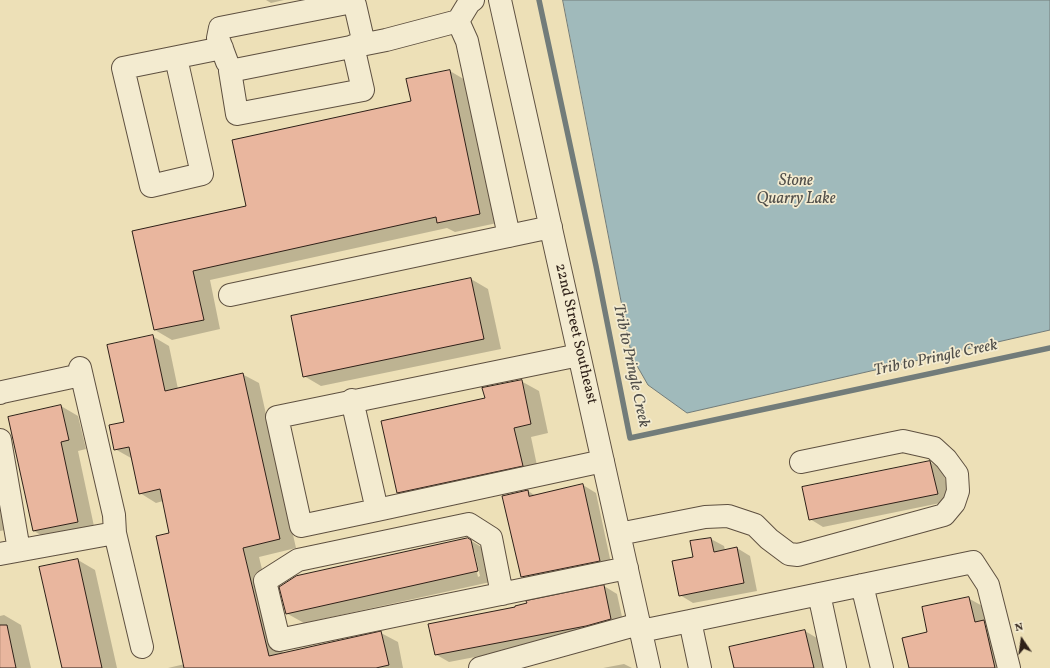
<!DOCTYPE html>
<style>
body{margin:0}
#map{position:relative;width:1050px;height:668px;overflow:hidden;background:#ede0b7;font-family:Vollkorn,serif}
canvas{display:block}
.north{position:absolute;left:1002px;top:620px;width:40px;height:40px;-webkit-text-stroke:3px #f3ebd0;paint-order:stroke;rotate:347deg;font-size:11px;font-weight:700;line-height:16px;text-align:center;color:#2e2018}
.north::after{content:'';display:block;margin:auto;width:14px;height:18px;background:#2e2018;clip-path:polygon(50% 0,100% 100%,50% 72%,0 100%)}
</style>
<div id="map">
<canvas width="1050" height="668"></canvas>
<div class="north">N</div>
</div>
<script>
const ctx = document.querySelector('canvas').getContext('2d');
ctx.lineJoin = 'round';
function fillPath(path, color) { ctx.fillStyle = color; ctx.fill(path, 'evenodd'); }
function stroke(path, color, width, dash) { ctx.strokeStyle = color; ctx.lineWidth = width; ctx.lineCap = dash ? 'butt' : 'round'; ctx.setLineDash(dash || []); ctx.stroke(path); }
function drawText(font, color, halo, rows, align = 'center') {
  ctx.font = font + ' Vollkorn,serif'; ctx.lineWidth = 3.5; ctx.setLineDash([]); ctx.textBaseline = 'middle'; ctx.strokeStyle = halo; ctx.fillStyle = color; for (const [text, x, y, turn = 0] of rows) {
    ctx.save(); ctx.translate(x, y); ctx.rotate((+turn || 0) * Math.PI / 180); ctx.textAlign = isNaN(turn) ? turn : align; if (halo) ctx.strokeText(text, 0, 0); ctx.fillText(text, 0, 0); ctx.restore();
  }
}
const water = new Path2D(`
 M 563,0 L 1050,0 L 1050,330 L 687,413 L 648,385 L 632,357 Z`);
fillPath(water, '#a0babb');
stroke(water, '#727c7a', 1);
fillPath(new Path2D(`
 M 266,0 L 284,0 L 271,3 Z
 M 450,71 L 467,81 L 497,223 L 455,232 L 447,228 L 210,280 L 220,329 L 172,340 L 155,330 L 133,231 L 247,206 L 412,101 Z
 M 471,279 L 488,289 L 501,349 L 321,386 L 304,376 Z
 M 152,336 L 169,346 L 178,389 L 242,374 L 259,383 L 296,548 L 259,557 L 283,654 L 381,633 L 398,642 L 403,668 L 168,668 L 185,664 L 170,534 L 163,501 L 156,503 L 140,493 L 131,458 L 115,449 L 125,423 Z
 M 521,381 L 539,391 L 548,433 L 531,437 L 539,475 L 415,502 L 398,492 L 486,398 Z
 M 61,406 L 78,416 L 86,449 L 78,451 L 95,531 L 51,541 L 34,531 Z
 M 930,462 L 943,470 L 950,501 L 823,527 L 810,519 Z
 M 0,482 L 11,529 L 0,531 Z
 M 583,485 L 596,493 L 612,568 L 535,584 L 522,576 L 528,491 L 536,496 Z
 M 468,539 L 488,551 L 495,581 L 304,623 L 286,613 ZM 472,550 L 474,550 L 480,576 L 478,577 Z
 M 711,539 L 724,546 L 725,550 L 737,548 L 750,556 L 757,591 L 693,603 L 680,595 L 694,558 Z
 M 78,560 L 95,570 L 117,668 L 63,668 Z
 M 604,586 L 617,594 L 624,626 L 600,633 L 449,662 L 435,654 L 516,608 L 528,604 L 527,602 Z
 M 968,598 L 986,608 L 1009,668 L 910,668 L 929,633 Z
 M 4,615 L 21,625 L 31,668 L 0,668 L 0,616 Z
 M 805,631 L 822,641 L 828,668 L 735,668 L 731,647 Z
 M 624,664 L 632,668 L 603,668 Z`), '#0003');
stroke(new Path2D(`
 M 539,0 L 596,266 L 630,438 L 1050,348`), '#727c7a', 5.5);
const building = new Path2D(`
 M 450,70 L 480,214 L 437,223 L 436,217 L 193,271 L 204,320 L 154,330 L 132,231 L 246,206 L 232,140 L 411,101 L 406,79 Z
 M 471,278 L 484,339 L 303,377 L 291,316 Z
 M 153,335 L 165,391 L 243,373 L 280,539 L 243,548 L 269,656 L 381,631 L 389,665 L 376,668 L 184,668 L 156,536 L 169,533 L 160,489 L 139,494 L 129,447 L 114,450 L 109,425 L 124,422 L 107,345 Z
 M 522,380 L 531,424 L 514,428 L 523,466 L 397,493 L 381,421 L 485,398 L 482,388 Z
 M 61,405 L 69,440 L 61,442 L 78,522 L 33,531 L 8,417 Z
 M 930,461 L 938,494 L 809,520 L 802,487 Z
 M 583,484 L 600,561 L 521,577 L 502,496 L 528,490 L 529,496 Z
 M 468,538 L 471,540 L 478,571 L 286,614 L 279,587 L 296,576 Z
 M 711,538 L 714,552 L 737,547 L 744,583 L 679,596 L 672,561 L 693,557 L 690,541 Z
 M 78,559 L 102,668 L 62,668 L 39,567 Z
 M 604,585 L 611,619 L 586,626 L 435,655 L 428,624 L 515,607 L 515,606 L 527,603 L 526,601 Z
 M 969,597 L 975,622 L 984,620 L 995,668 L 909,668 L 902,638 L 927,632 L 922,607 Z
 M 0,625 L 7,625 L 16,668 L 0,668 Z
 M 805,630 L 814,668 L 734,668 L 729,647 Z`);
fillPath(building, '#e9b69e');
stroke(building, '#2e2018', 1);
const minor = new Path2D(`
 M 500,0 L 649,668
 M 458,21 L 467,41 L 509,236
 M 353,46 L 363,90 L 237,114 L 230,71 L 386,40 L 458,21 L 469,3 L 473,0
 M 176,58 L 202,174 L 151,186 L 123,68 L 222,48
 M 227,62 L 218,38 L 220,28 L 352,2 L 355,5 L 364,44
 M 230,295 L 551,227
 M 0,393 L 2,392 L 81,375
 M 352,400 L 377,510 L 301,526 L 277,417 L 579,355
 M 0,440 L 19,550
 M 377,510 L 603,461
 M 115,533 L 142,647
 M 619,534 L 705,517 L 728,516 L 755,525 L 769,539 L 789,554 L 798,555 L 944,515 L 954,503 L 958,491 L 957,474 L 946,459 L 934,448 L 903,441 L 801,462
 M 0,554 L 115,533 L 114,515 L 80,368
 M 862,585 L 882,668
 M 502,594 L 491,538 L 469,524 L 298,560 L 265,581 L 279,640 C 395,616 511,591 627,568
 M 819,594 L 835,668
 M 690,621 L 973,562 L 988,585 L 1009,668
 M 641,631 L 690,621 L 700,668
 M 480,668 L 639,624`);
stroke(minor, '#5e5040', 24);
stroke(minor, '#f3ebd0', 22);
drawText('15px', '#2e2018', '#f3ebd0', [
 ["22nd Street Southeast",575,334,77]
]);
drawText('italic 16px', '#504e49', '#f3ebd0', [
 ["Stone",796,182],
 ["Quarry Lake",796,200],
 ["Trib to Pringle Creek",936,359,-12],
 ["Trib to Pringle Creek",630,366,78]
]);
</script>
